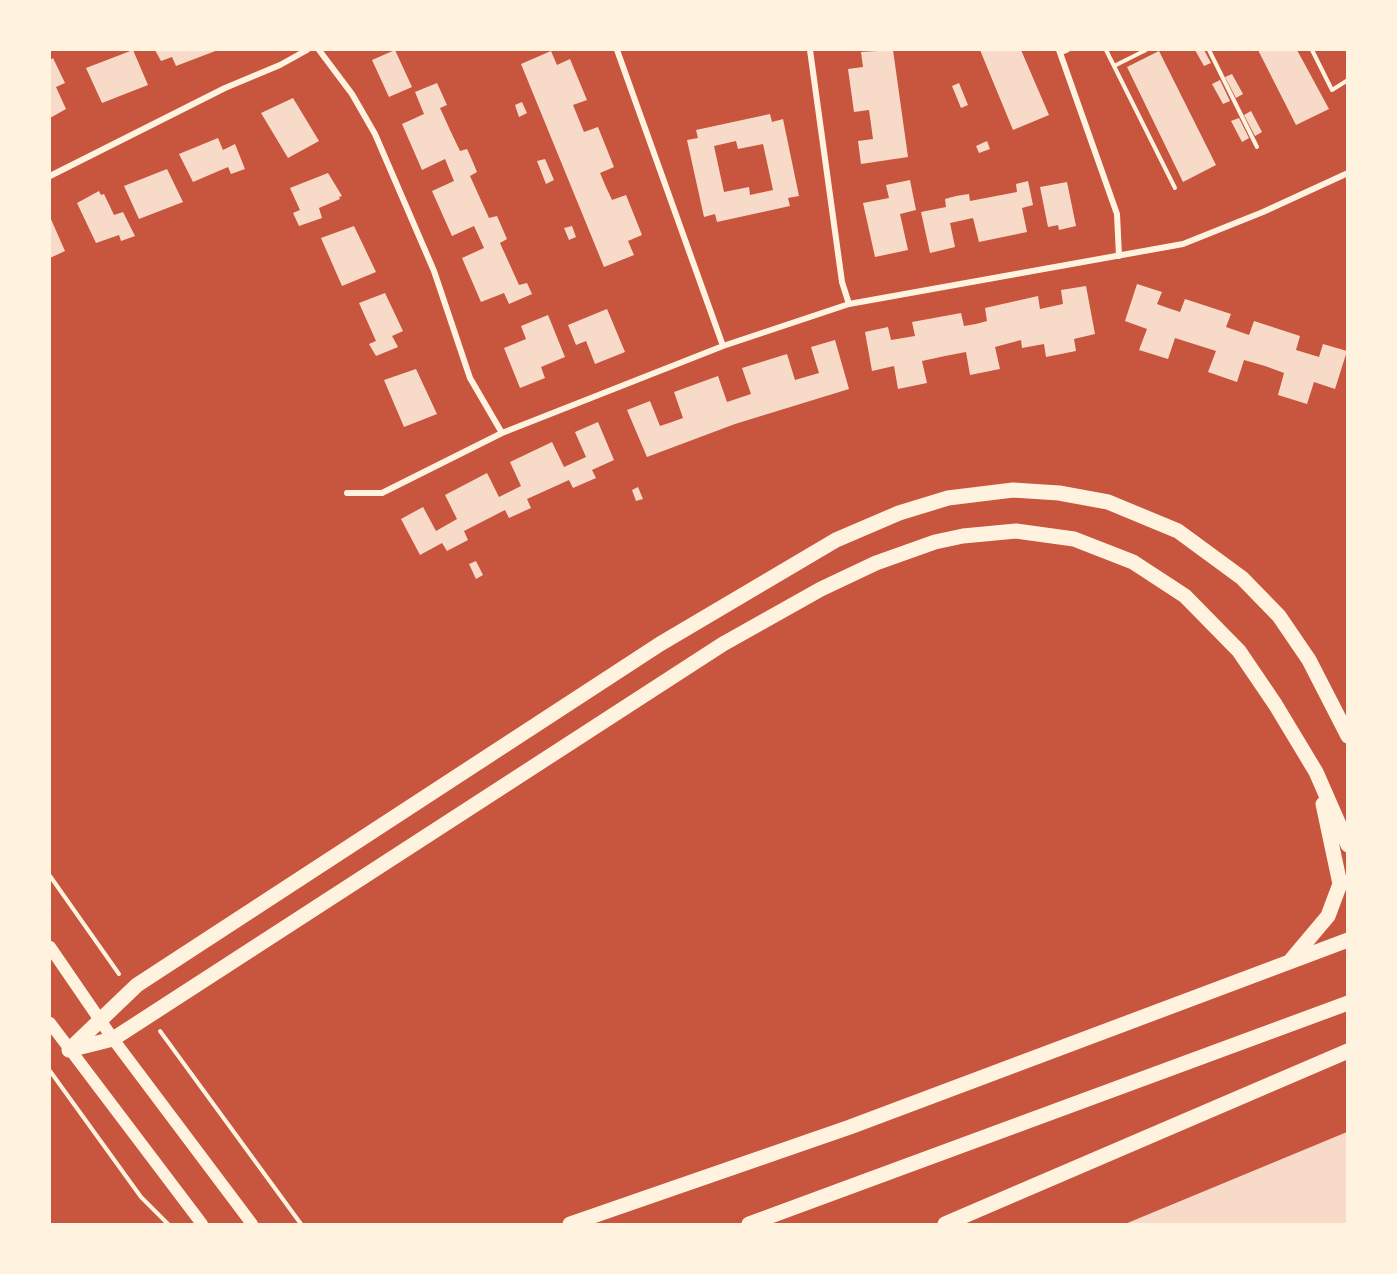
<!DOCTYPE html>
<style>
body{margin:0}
#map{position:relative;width:1397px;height:1274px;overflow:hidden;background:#c8553d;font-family:"Zilla Slab",serif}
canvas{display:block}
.frame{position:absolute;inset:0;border:51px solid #fff3e0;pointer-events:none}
</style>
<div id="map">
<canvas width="1397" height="1274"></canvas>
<div class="frame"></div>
</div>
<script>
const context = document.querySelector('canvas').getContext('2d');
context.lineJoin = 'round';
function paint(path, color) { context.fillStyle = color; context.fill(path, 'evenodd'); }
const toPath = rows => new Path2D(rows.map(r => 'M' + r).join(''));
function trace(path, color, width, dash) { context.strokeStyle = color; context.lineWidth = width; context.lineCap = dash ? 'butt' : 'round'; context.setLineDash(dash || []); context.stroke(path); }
const building = toPath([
 [133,50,148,85,102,103,86,68],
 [155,50,218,50,176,66,172,57,161,61],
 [395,50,412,87,389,97,372,60],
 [893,50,908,157,861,164,858,141,873,139,869,110,854,112,848,69,863,67,861,52],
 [980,50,1021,50,1049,115,1013,130],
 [1195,50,1204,50,1211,63,1204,66],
 [1258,50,1297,50,1329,109,1296,125],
 [551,51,557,65,570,59,587,100,573,105,584,132,598,127,614,167,600,173,606,187,612,200,626,195,642,235,628,241,634,255,604,267,521,64],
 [1159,51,1216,165,1183,182,1127,67],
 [53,58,65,83,56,87,66,109,50,118,50,60],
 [1232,74,1243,94,1236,98,1225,77],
 [1220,80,1230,101,1223,104,1212,84],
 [437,83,447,105,440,108,450,130,460,151,467,149,472,160,477,172,470,176,489,218,497,216,507,239,500,243,519,285,527,283,532,294,509,304,504,293,481,302,462,258,484,248,474,226,452,236,432,191,454,181,445,159,422,170,402,124,424,114,415,92],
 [959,83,968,105,961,108,952,86],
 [293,98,319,141,288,158,261,113],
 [522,102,527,113,519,117,515,105],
 [1251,111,1262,132,1255,136,1244,115],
 [770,114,772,122,783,119,799,196,788,198,790,206,717,222,715,214,704,217,687,140,698,138,696,130],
 [736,141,738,149,763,144,773,190,750,195,749,187,724,192,714,146],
 [1239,118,1249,138,1242,142,1231,121],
 [218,138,223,150,235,144,245,169,231,174,228,167,193,182,179,154],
 [987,141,990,149,979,153,976,146],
 [545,159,554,180,546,184,537,161],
 [167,169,183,202,139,219,124,186],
 [328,173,342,196,339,197,340,199,319,208,322,218,299,226,293,213,300,210,290,188],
 [910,180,916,210,900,214,908,250,875,257,863,203,889,198,886,185],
 [1028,181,1033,205,1022,208,1027,232,979,242,973,218,950,223,955,247,930,253,921,212,946,207,945,199,956,196,969,194,970,201,1017,192,1016,184],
 [1067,182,1076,226,1059,230,1058,225,1048,227,1040,187],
 [99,191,101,195,104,194,114,215,123,212,135,236,121,241,119,235,96,243,77,203],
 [50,217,65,251,50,258],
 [354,226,376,272,342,286,321,238],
 [572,226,576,237,569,240,564,228],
 [1137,284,1162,292,1157,304,1168,308,1180,312,1185,299,1231,314,1226,327,1249,335,1254,321,1300,336,1296,350,1319,357,1323,344,1347,351,1335,389,1314,382,1307,404,1278,395,1284,373,1265,366,1244,360,1237,382,1208,372,1216,351,1175,338,1168,359,1139,350,1147,329,1125,321],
 [1086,286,1095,334,1074,339,1076,351,1046,357,1044,344,1022,348,1021,340,995,347,1000,369,970,375,966,352,945,356,922,361,927,383,898,389,894,366,872,371,865,332,888,327,891,340,915,336,912,322,961,313,964,326,976,324,987,321,985,308,1038,296,1040,309,1063,304,1061,290],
 [385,293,403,331,392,336,398,347,376,356,369,344,376,341,359,303],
 [607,309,625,352,595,364,586,341,576,345,568,325],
 [548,315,565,357,541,367,545,378,520,388,504,348,526,339,521,326],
 [835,340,849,389,735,424,647,457,627,410,650,401,660,426,672,422,683,418,674,392,718,376,727,402,751,394,742,368,787,354,795,380,819,373,811,347],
 [416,369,437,414,404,427,384,380],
 [598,422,614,460,592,470,596,478,573,488,569,480,527,499,531,508,509,518,505,510,464,531,468,540,447,551,442,543,420,555,401,519,423,507,436,531,457,519,445,495,487,473,499,497,521,486,510,462,552,442,564,467,586,457,575,432],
 [638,487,643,499,636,501,632,490],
 [476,561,483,575,476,579,469,564],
 [1347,1132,1347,1224,1125,1224]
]);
const path = toPath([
 [1106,50,1175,188],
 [1209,50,1257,147],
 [1312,50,1332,90,1348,80],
 [1114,66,1146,50],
 [50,876,119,974],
 [160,1031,301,1224],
 [50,1071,141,1197,168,1224]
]);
const service = toPath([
 [1061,53,1068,50]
]);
const minor = toPath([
 [319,50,352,94,375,134,434,271,470,378,502,433],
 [617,50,723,346],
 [810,50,842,282,849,304],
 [1059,50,1117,214,1119,256],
 [50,176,225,88,280,65,307,50],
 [347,493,382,493,502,433,723,346,849,304,1183,244,1263,212,1348,173]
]);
const secondary = toPath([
 [50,947,113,1039,252,1224],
 [50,1023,202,1224]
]);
const primary = toPath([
 [1291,960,1328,916,1340,884,1323,804],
 [69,1050,113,1039,723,644,821,589,876,563,935,542,963,536,1016,531,1074,539,1133,562,1185,596,1239,651,1275,704,1316,772,1348,845],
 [69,1050,137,985,660,644,836,540,899,513,948,498,1013,490,1059,493,1108,502,1178,531,1242,578,1279,616,1309,660,1348,736],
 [570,1224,850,1127,1348,940],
 [749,1224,1348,1003],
 [945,1224,1348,1051]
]);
paint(building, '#f7dbc8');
trace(path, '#fff3e0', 4);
trace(service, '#fff3e0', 4.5);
trace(minor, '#fff3e0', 6);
trace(secondary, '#fff3e0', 12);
trace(primary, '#fff3e0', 15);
</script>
